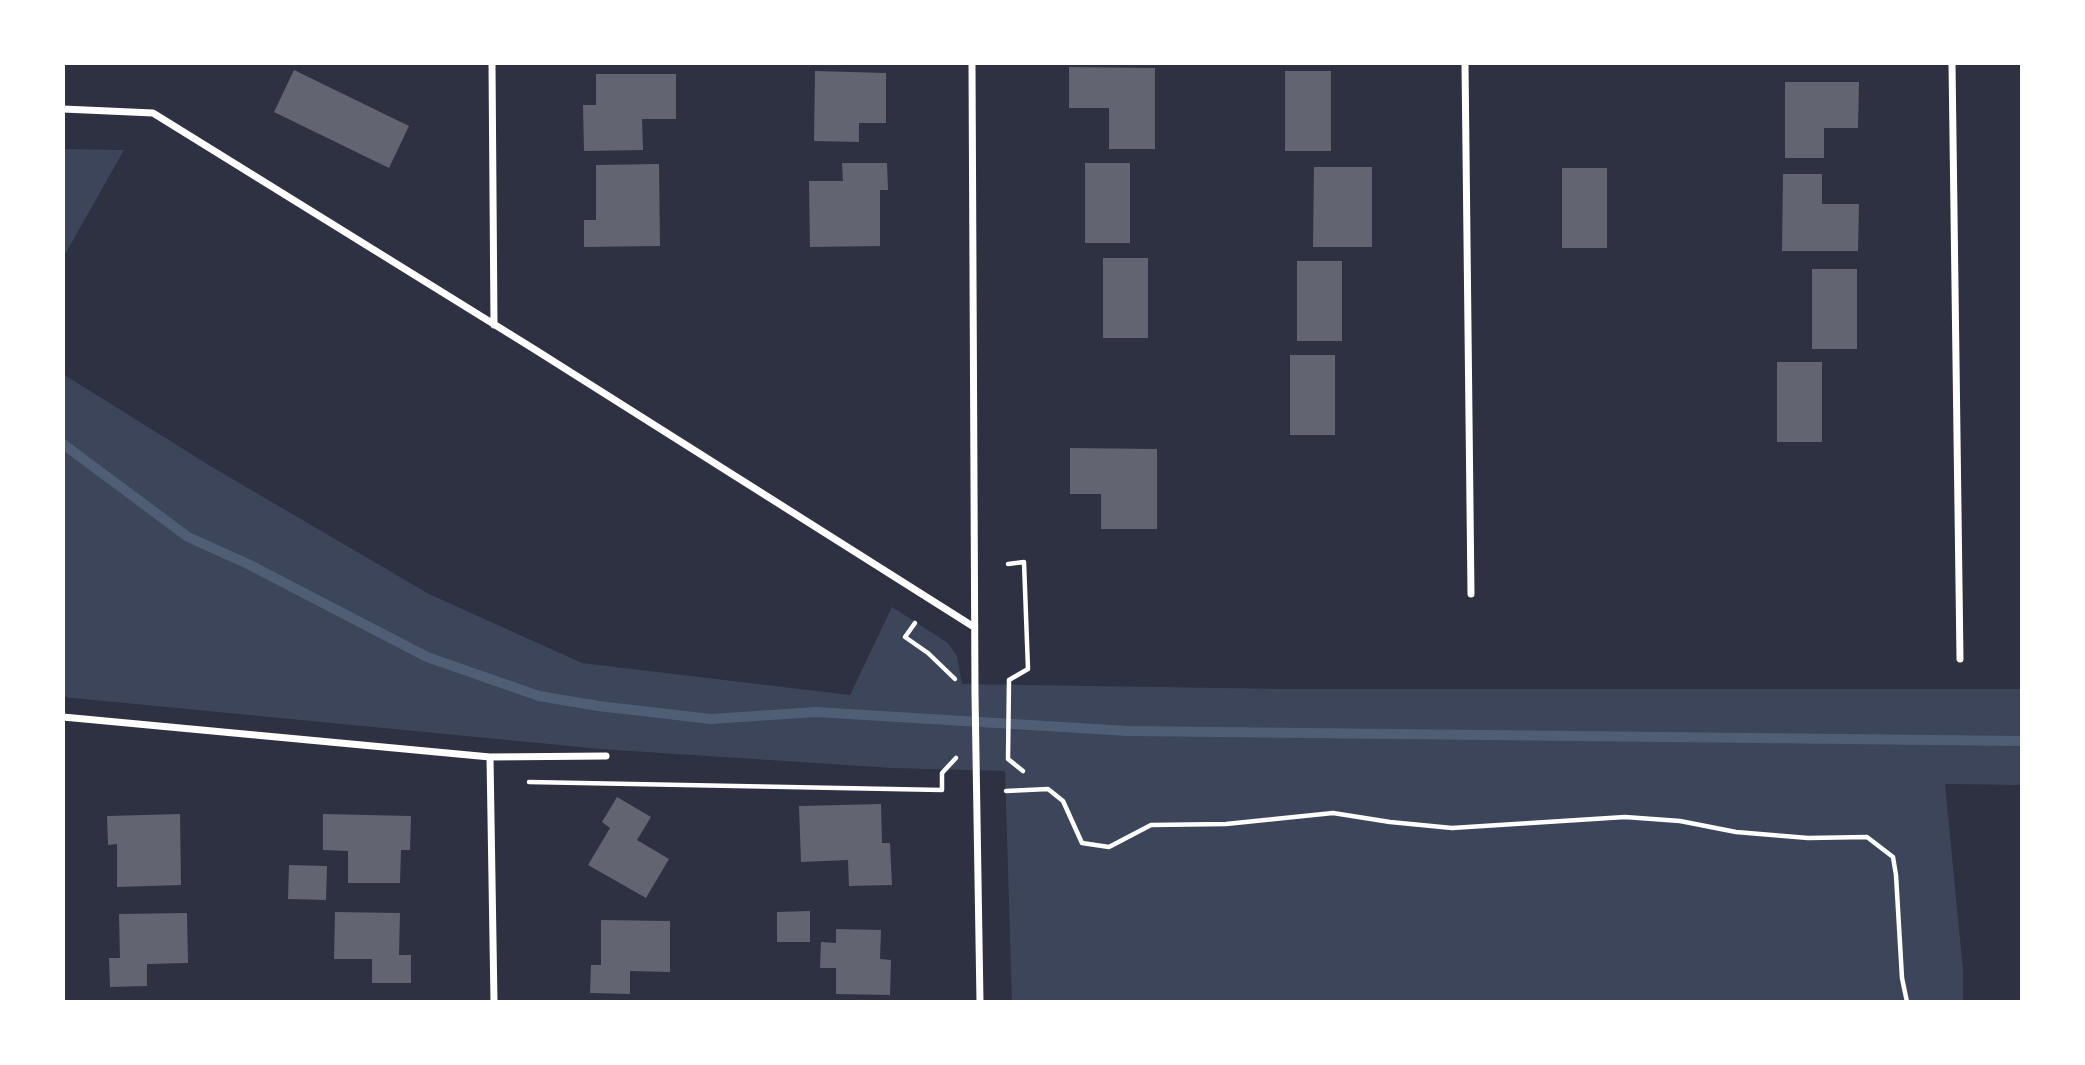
<!DOCTYPE html>
<style>
body{margin:0}
#map{position:relative;width:2085px;height:1065px;overflow:hidden;background:#2d3142;font-family:"Asap Condensed",sans-serif}
canvas{display:block}
.frame{position:absolute;inset:0;border:65px solid #fff;pointer-events:none}
</style>
<div id="map">
<canvas width="2085" height="1065"></canvas>
<div class="frame"></div>
</div>
<script>
const context = document.querySelector('canvas').getContext('2d');
context.lineJoin = 'round';
function paint(path, color) { context.fillStyle = color; context.fill(path, 'evenodd'); }
const toPath = rows => new Path2D(rows.map(r => 'M' + r).join(''));
function trace(path, color, width, dash) { context.strokeStyle = color; context.lineWidth = width; context.lineCap = dash ? 'butt' : 'round'; context.setLineDash(dash || []); context.stroke(path); }
const green = toPath([
 [63,149,124,150,63,258],
 [63,374,212,467,429,594,582,663,850,695,892,607,948,643,957,656,962,684,1287,689,2022,689,2022,785,1945,784,1963,970,1963,1002,1012,1002,1005,771,892,768,600,749,63,697]
]);
const stream = toPath([
 [63,444,188,537,248,564,427,657,539,696,598,706,711,719,816,712,1128,731,2022,741]
]);
const building = toPath([
 [1069,67,1155,68,1155,149,1109,149,1109,108,1069,108],
 [294,70,409,126,389,168,274,112],
 [815,71,886,73,886,123,859,123,859,142,814,141],
 [1285,71,1331,71,1331,151,1285,151],
 [596,74,676,74,676,119,642,119,643,150,584,151,583,105,596,105],
 [1785,82,1859,82,1858,128,1824,128,1824,158,1785,158],
 [842,163,887,163,888,190,880,190,880,246,810,247,809,181,843,181],
 [1085,163,1130,163,1130,243,1085,243],
 [659,164,660,246,584,247,584,220,596,220,596,165],
 [1314,167,1372,167,1372,247,1313,247],
 [1562,168,1607,168,1607,248,1562,248],
 [1783,174,1822,174,1822,204,1859,204,1858,251,1782,251],
 [1103,258,1148,258,1148,338,1103,338],
 [1297,261,1342,261,1342,341,1297,341],
 [1812,269,1857,269,1857,349,1812,349],
 [1290,355,1335,355,1335,435,1290,435],
 [1777,362,1822,362,1822,442,1777,442],
 [1070,448,1157,449,1157,529,1101,529,1101,494,1070,494],
 [617,797,651,817,637,840,669,859,646,898,588,865,610,828,602,822],
 [881,804,882,843,890,843,892,885,849,886,848,860,801,862,799,806],
 [180,814,181,885,117,887,117,844,108,845,107,816],
 [323,814,411,816,410,850,401,850,400,883,348,883,348,851,323,850],
 [289,865,327,866,326,900,288,899],
 [810,911,810,942,777,942,777,912],
 [335,912,400,913,399,955,411,955,411,983,372,983,372,959,334,959],
 [187,913,188,963,147,964,147,986,110,987,109,958,120,958,119,914],
 [601,920,670,921,670,972,630,971,630,994,590,993,591,965,601,965],
 [836,929,881,930,880,959,891,960,890,995,836,994,836,968,820,968,821,942,836,943]
]);
const path = toPath([
 [1008,564,1024,562,1028,669,1009,680,1008,759,1023,771],
 [915,623,905,637,928,653,955,679],
 [529,782,942,790,942,773,956,758],
 [1006,791,1048,789,1063,801,1082,843,1109,847,1151,825,1226,824,1333,813,1390,822,1452,828,1625,817,1680,821,1736,832,1808,838,1867,837,1893,857,1896,875,1902,978,1907,1002]
]);
const minor = toPath([
 [492,63,494,325],
 [972,63,975,694,980,1002],
 [1465,63,1471,594],
 [1952,63,1960,659],
 [63,109,153,113,534,349,974,627],
 [63,717,490,757,606,756],
 [490,757,494,1002]
]);
paint(green, '#3c4559');
trace(stream, '#4f5d75', 10);
paint(building, '#626471');
trace(path, '#fff', 4.5);
trace(minor, '#fff', 7);
</script>
